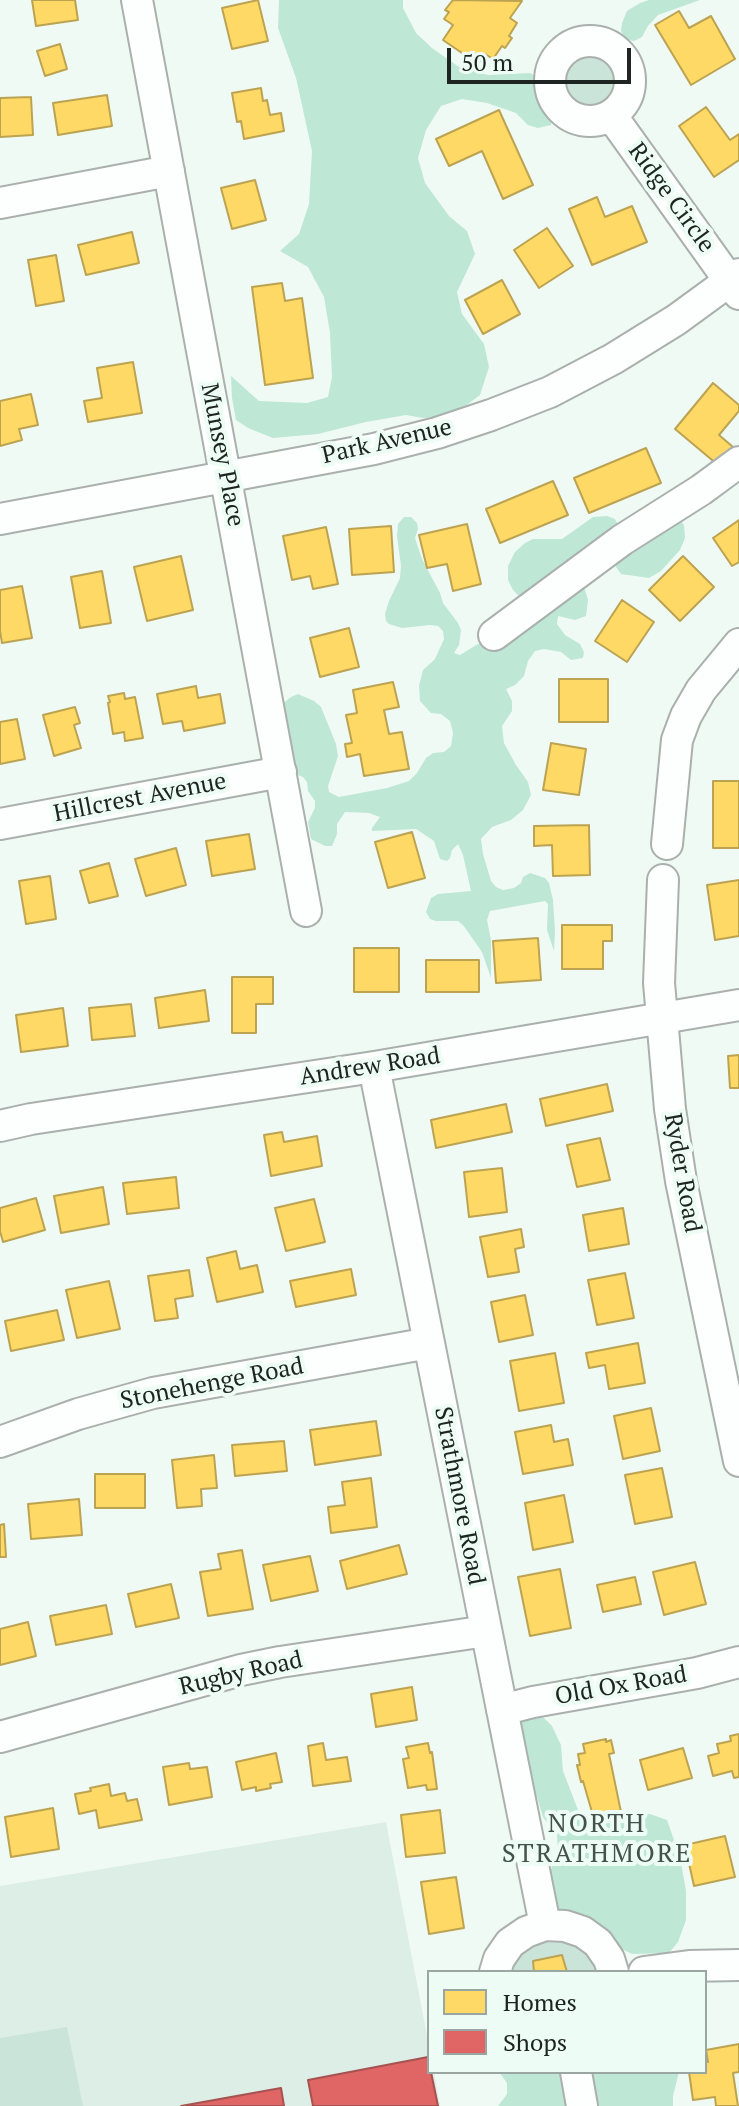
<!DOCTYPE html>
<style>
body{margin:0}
#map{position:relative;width:739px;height:2106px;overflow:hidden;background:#f0faf5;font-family:"PT Serif",serif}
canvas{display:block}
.legend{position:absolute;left:427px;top:1970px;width:280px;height:104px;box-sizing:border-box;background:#edfdf6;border:2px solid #9aa6a1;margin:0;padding:10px 14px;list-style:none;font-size:24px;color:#1e2421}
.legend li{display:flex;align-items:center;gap:16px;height:40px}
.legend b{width:40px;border:2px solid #9aa6a1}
.scale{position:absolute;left:447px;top:48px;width:184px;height:36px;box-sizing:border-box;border:4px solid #1e2421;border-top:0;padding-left:10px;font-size:24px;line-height:28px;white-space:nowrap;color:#1e2421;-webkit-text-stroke:6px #edfdf6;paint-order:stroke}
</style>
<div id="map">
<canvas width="739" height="2106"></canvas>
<ul class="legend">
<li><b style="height:22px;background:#ffd966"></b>Homes</li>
<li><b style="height:22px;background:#e06666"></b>Shops</li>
</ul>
<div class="scale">50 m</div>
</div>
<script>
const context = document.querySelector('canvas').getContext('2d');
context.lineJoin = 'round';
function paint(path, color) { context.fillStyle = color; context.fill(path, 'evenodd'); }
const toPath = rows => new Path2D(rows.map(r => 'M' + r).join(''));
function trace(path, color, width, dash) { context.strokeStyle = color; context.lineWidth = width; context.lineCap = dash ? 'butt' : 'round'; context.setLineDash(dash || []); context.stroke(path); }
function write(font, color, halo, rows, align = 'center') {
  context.font = font + ' "PT Serif",serif'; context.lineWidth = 8; context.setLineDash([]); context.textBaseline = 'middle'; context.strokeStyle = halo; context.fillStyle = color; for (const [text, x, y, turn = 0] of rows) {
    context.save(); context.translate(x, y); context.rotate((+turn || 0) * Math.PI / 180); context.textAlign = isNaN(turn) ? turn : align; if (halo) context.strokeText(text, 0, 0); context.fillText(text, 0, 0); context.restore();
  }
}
const built = toPath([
 [386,1822,429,2046,429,2072,434,2072,440,2106,0,2106,0,1886]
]);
const green = toPath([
 '550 80a40 40 0 1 1 80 0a40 40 0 1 1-80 0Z',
 [565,1926,613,1972,495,1972,499,1959],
 [67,2027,83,2106,0,2106,0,2038]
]);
const forest = toPath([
 [279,0,403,0,403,8,416,33,432,48,459,67,488,75,530,73,539,78,554,116,551,125,538,128,528,125,516,113,487,103,462,99,441,106,426,130,418,158,425,183,449,216,467,231,475,254,457,292,462,314,484,344,489,367,480,395,460,410,440,417,423,418,406,415,366,422,318,434,273,438,248,428,236,420,232,398,231,376,259,401,307,403,328,397,332,377,330,333,324,297,308,267,280,251,299,234,309,204,312,151,296,78,278,28],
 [649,0,700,0,658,15,648,26,642,37,634,41,625,39,621,31,622,23,627,11,640,3],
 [607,516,615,519,620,529,677,516,684,525,685,538,680,550,661,571,649,578,621,574,614,564,582,580,588,600,586,616,575,620,558,616,557,624,565,635,580,644,584,652,583,658,571,660,561,652,544,649,535,651,528,661,524,676,515,685,506,689,512,701,512,711,502,726,504,743,516,765,528,782,531,795,523,810,511,820,492,827,481,839,483,854,491,881,496,887,503,890,514,888,521,883,523,877,530,873,545,878,549,883,553,900,555,931,554,951,547,930,548,904,545,901,490,911,487,920,491,940,491,978,482,952,463,925,458,921,436,921,430,919,426,912,431,898,438,894,471,891,463,855,458,844,452,850,450,858,447,861,440,859,434,841,416,829,372,831,372,828,380,817,369,813,345,812,337,824,337,834,332,846,325,846,311,839,308,822,315,808,315,801,308,791,307,782,303,777,277,768,282,704,291,697,298,694,314,701,321,707,336,744,338,756,328,786,329,792,339,797,387,788,409,781,417,773,426,758,433,753,444,752,451,746,453,733,450,721,441,714,431,713,420,701,419,686,423,670,435,659,444,639,443,631,438,626,430,625,402,628,389,624,386,621,385,614,389,601,400,578,401,566,397,536,398,524,404,517,411,517,417,523,418,529,415,538,422,559,440,593,443,603,458,623,461,630,459,645,454,653,460,655,478,644,487,642,522,599,513,590,508,580,508,566,515,552,525,543,533,539,562,539,593,517],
 [540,1714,552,1726,561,1745,563,1771,581,1818,595,1824,616,1821,633,1814,650,1814,667,1820,680,1857,686,1891,686,1920,678,1942,669,1953,632,1954,622,1949,607,1931,556,1911,547,1881,558,1849,557,1836,543,1817,537,1797,522,1768,519,1718],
 [499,2072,679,2072,673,2096,673,2106,498,2106,507,2094,507,2083]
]);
const homes = toPath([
 [32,0,75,0,78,20,36,26,32,0],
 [258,0,268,41,232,49,222,8,258,0],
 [453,0,522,1,510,18,517,23,509,36,512,38,505,48,502,46,493,59,485,54,478,64,443,40,453,25,444,19,449,12,445,10,453,0],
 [679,11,689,28,711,16,735,59,691,85,655,25,679,11],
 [60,44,67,69,45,76,37,51,60,44],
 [261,88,263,101,267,100,270,115,281,113,284,131,244,139,241,121,237,122,232,93,261,88],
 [107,95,112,126,58,135,53,103,107,95],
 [31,97,33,135,0,137,0,98,31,97],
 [706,107,730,140,739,134,739,160,714,177,679,126,706,107],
 [499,110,533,185,503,199,482,151,449,166,436,139,499,110],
 [255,180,266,220,232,229,221,188,255,180],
 [597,197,605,217,632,206,647,242,592,265,569,209,597,197],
 [547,228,573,266,539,288,514,250,547,228],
 [132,232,139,263,86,275,78,245,132,232],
 [56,255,64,301,36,306,28,260,56,255],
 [502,280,520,314,483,334,465,300,502,280],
 [282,283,285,301,302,298,313,378,265,385,252,287,282,283],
 [133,362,142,413,88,422,84,401,102,398,97,368,133,362],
 [713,383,739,405,739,411,719,435,733,447,718,465,675,429,713,383],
 [31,394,38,425,19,429,22,440,0,446,0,401,31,394],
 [646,448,661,483,589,513,574,478,646,448],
 [553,481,568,515,500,543,486,509,553,481],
 [739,520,739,562,732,566,713,538,739,520],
 [467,524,481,584,453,591,447,564,427,568,419,535,467,524],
 [391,526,394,572,352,575,349,529,391,526],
 [326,527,338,584,313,589,310,576,292,580,283,536,326,527],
 [181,556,193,610,147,621,134,567,181,556],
 [683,556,714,587,680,621,649,590,683,556],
 [102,571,111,623,80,628,71,577,102,571],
 [22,586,32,638,2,643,0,631,0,590,22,586],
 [622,600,654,622,627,662,595,641,622,600],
 [349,628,359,667,320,677,310,638,349,628],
 [559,679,608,679,608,722,559,722,559,679],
 [393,682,399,707,384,710,389,734,402,732,409,769,364,776,360,754,347,757,345,744,352,743,346,715,357,713,353,690,393,682],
 [196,686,198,698,220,694,225,723,184,731,182,721,163,724,157,694,196,686],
 [124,693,125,699,135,697,143,738,125,741,124,732,113,734,108,703,110,702,108,696,124,693],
 [75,707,80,723,74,725,81,748,54,756,43,715,75,707],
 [17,719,25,759,0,764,0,722,17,719],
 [551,743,586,749,579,795,543,790,551,743],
 [713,781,739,781,739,848,713,848,713,781],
 [589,825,590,875,553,876,552,845,534,846,534,826,589,825],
 [412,832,425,878,388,888,375,842,412,832],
 [249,834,255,869,212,876,206,841,249,834],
 [176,848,186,885,146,896,135,859,176,848],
 [109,863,118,896,89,903,80,871,109,863],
 [50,876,56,919,26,924,19,881,50,876],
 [739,880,739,936,715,940,707,885,739,880],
 [562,925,612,925,612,941,603,941,603,969,562,969,562,925],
 [538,938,541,980,496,983,493,941,538,938],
 [354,948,399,948,399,992,354,992,354,948],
 [426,960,479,960,479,992,426,992,426,960],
 [232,977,273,977,273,1004,256,1004,256,1033,232,1033,232,977],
 [205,990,209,1021,159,1028,155,998,205,990],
 [131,1004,135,1036,92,1040,89,1008,131,1004],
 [63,1008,68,1046,21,1052,16,1015,63,1008],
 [739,1055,739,1088,730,1088,728,1056,739,1055],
 [607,1084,613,1111,546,1126,540,1099,607,1084],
 [506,1104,512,1132,436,1148,431,1120,506,1104],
 [282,1132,284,1142,317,1136,322,1166,271,1176,264,1135,282,1132],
 [600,1138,610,1180,577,1187,567,1145,600,1138],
 [502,1168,507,1212,469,1217,464,1172,502,1168],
 [176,1177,179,1208,127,1214,123,1183,176,1177],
 [103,1187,109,1224,61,1233,54,1196,103,1187],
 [36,1198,45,1230,3,1242,0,1231,0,1208,36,1198],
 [314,1199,325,1242,286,1251,275,1208,314,1199],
 [623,1208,629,1244,589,1251,583,1215,623,1208],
 [521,1229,524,1247,515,1249,519,1272,488,1277,480,1237,521,1229],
 [236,1251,240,1269,257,1265,263,1292,217,1302,207,1258,236,1251],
 [351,1269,356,1295,296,1307,290,1281,351,1269],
 [189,1270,193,1296,175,1299,178,1318,155,1321,148,1276,189,1270],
 [625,1273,634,1318,597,1325,588,1280,625,1273],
 [109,1281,120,1329,77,1338,66,1290,109,1281],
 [525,1295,533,1335,499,1342,491,1302,525,1295],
 [57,1310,64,1340,11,1351,5,1321,57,1310],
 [638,1343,645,1383,609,1389,605,1365,589,1368,586,1353,638,1343],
 [555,1353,564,1403,519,1411,510,1361,555,1353],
 [651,1408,660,1451,623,1459,614,1416,651,1408],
 [376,1421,381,1455,315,1465,310,1430,376,1421],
 [551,1425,554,1442,568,1439,573,1465,523,1474,515,1432,551,1425],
 [284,1441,287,1471,235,1476,232,1445,284,1441],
 [214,1455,217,1488,201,1489,202,1506,177,1508,172,1460,214,1455],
 [662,1468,672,1517,635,1524,625,1475,662,1468],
 [95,1474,145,1474,145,1508,95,1508,95,1474],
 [371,1478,377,1527,331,1533,328,1507,345,1505,342,1482,371,1478],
 [564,1495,573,1542,533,1550,525,1503,564,1495],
 [79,1499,82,1535,31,1539,28,1504,79,1499],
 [4,1524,6,1557,0,1557,0,1525,4,1524],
 [399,1545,407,1574,347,1589,340,1561,399,1545],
 [242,1550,253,1609,208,1616,200,1572,221,1569,218,1554,242,1550],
 [310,1556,318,1591,271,1601,263,1565,310,1556],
 [695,1562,706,1604,664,1615,653,1572,695,1562],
 [560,1569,571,1628,530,1636,518,1577,560,1569],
 [635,1577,641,1604,603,1612,597,1585,635,1577],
 [171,1584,179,1618,136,1627,128,1594,171,1584],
 [106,1605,112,1634,56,1645,50,1616,106,1605],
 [28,1622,36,1656,0,1665,0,1629,28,1622],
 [412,1687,417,1720,376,1727,371,1694,412,1687],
 [739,1734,739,1777,734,1778,732,1771,713,1776,708,1756,719,1753,717,1744,731,1741,730,1736,739,1734],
 [606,1739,606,1742,611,1740,614,1753,609,1754,621,1812,594,1819,583,1781,581,1782,577,1765,580,1765,578,1754,585,1753,583,1744,606,1739],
 [323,1743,326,1760,347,1757,351,1781,313,1786,308,1746,323,1743],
 [428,1743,430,1753,432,1752,437,1789,427,1790,426,1785,408,1788,403,1759,409,1758,406,1747,428,1743],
 [683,1748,692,1778,648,1790,640,1760,683,1748],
 [276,1753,282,1782,270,1784,271,1788,256,1791,256,1787,242,1790,236,1762,276,1753],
 [189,1763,190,1769,207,1767,212,1797,169,1805,163,1767,189,1763],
 [109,1784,111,1796,125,1793,127,1801,137,1799,142,1820,99,1828,96,1810,79,1814,75,1794,91,1791,90,1788,109,1784],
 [53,1808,59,1849,11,1857,5,1817,53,1808],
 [440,1810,445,1853,406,1857,401,1815,440,1810],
 [725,1836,735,1877,694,1886,685,1845,725,1836],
 [456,1877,464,1928,429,1934,421,1882,456,1877],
 [562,1955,567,1972,534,1972,533,1961,562,1955],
 [739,2044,739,2072,733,2073,738,2106,716,2106,715,2097,693,2100,689,2072,705,2072,705,2062,708,2062,706,2050,739,2044]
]);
const shops = toPath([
 [428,2057,429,2072,431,2072,438,2106,313,2106,308,2080,428,2057],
 [281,2088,284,2106,181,2106,281,2088]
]);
const minor = toPath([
 [137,0,306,911],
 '550 81a40 40 0 1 1 80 0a40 40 0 1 1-80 0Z',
 [611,115,739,294],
 [0,203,169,171],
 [0,519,374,449,437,433,491,415,550,392,613,359,676,320,739,274],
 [494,635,622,540,701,490,739,462],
 [0,824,281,772],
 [667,844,677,740,686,716,701,690,739,644],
 [663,880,659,983,670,1109,681,1181,739,1461],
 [374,1067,545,1925],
 [0,1126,31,1119,374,1067,739,1005],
 [0,1442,78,1414,153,1393,429,1343],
 [502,1710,533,1702,697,1673,739,1662],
 [0,1737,241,1670,280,1662,486,1631],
 [495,1972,499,1959,510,1943,526,1932,545,1925,565,1926,583,1932,598,1943,609,1959,613,1972],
 [644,1972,689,1966,739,1965],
 [576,2072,582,2106]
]);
const streetNames = [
 ["Ridge Circle",671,198,54],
 ["Park Avenue",387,442,-13],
 ["Munsey Place",222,455,79],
 ["Hillcrest Avenue",140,798,-11],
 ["Andrew Road",370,1067,-9],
 ["Ryder Road",682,1173,80],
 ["Stonehenge Road",212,1384,-11],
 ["Strathmore Road",459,1496,79],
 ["Rugby Road",241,1674,-13],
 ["Old Ox Road",621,1686,-10]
];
const neighbourhoodNames = [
 ["NORTH",597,1825],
 ["STRATHMORE",597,1855]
];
paint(built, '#dceee6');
paint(green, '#cbe4d9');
paint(forest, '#bee7d6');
paint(homes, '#ffd966');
trace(homes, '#bca351', 2);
paint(shops, '#e06666');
trace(shops, '#a65251', 2);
trace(minor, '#aab0ad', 34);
trace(minor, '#fdfefe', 30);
write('24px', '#1e2421', '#edfdf6', streetNames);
context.letterSpacing = '2px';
write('26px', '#45514c', '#edfdf6', neighbourhoodNames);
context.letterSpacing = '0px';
</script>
